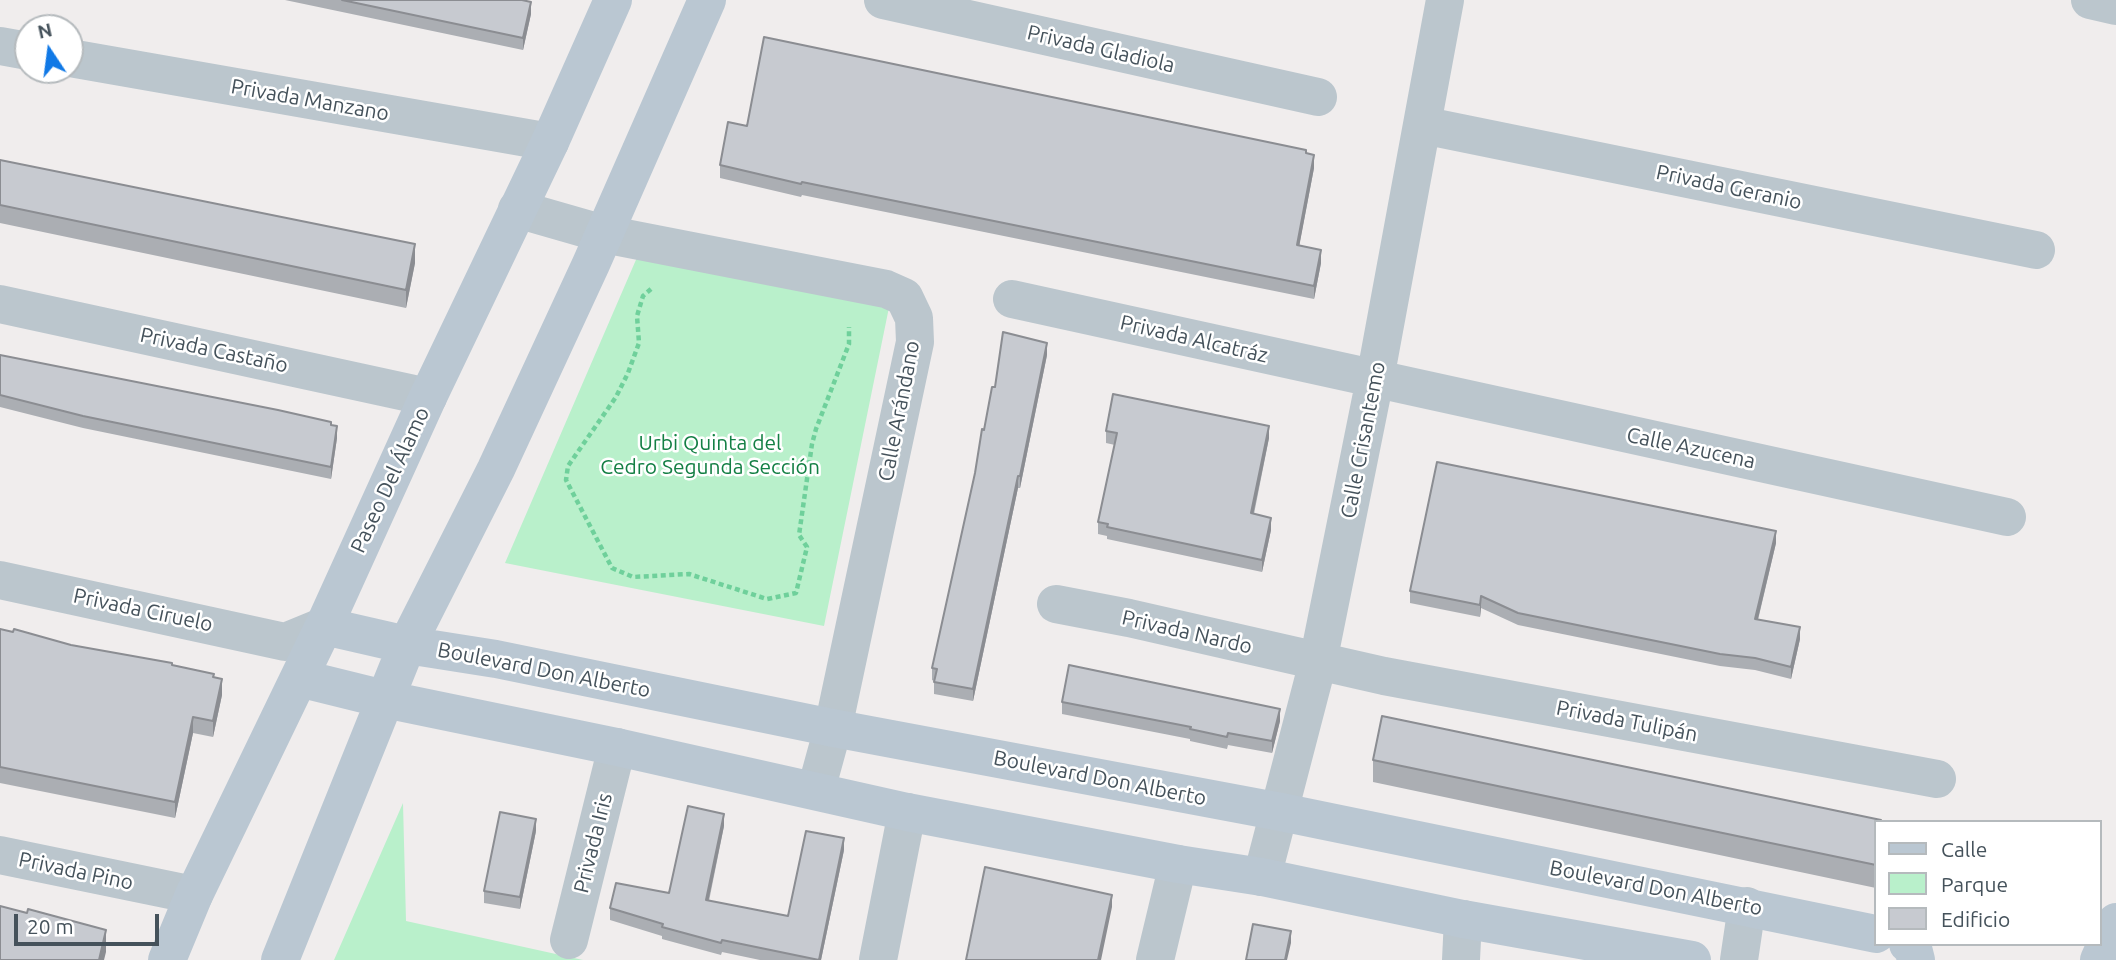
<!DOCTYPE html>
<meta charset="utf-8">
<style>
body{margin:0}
#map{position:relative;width:2116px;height:960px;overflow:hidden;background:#f0eded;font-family:Ubuntu,sans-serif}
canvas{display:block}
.legend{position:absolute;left:1874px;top:820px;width:228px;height:126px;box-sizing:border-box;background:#fff;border:2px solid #b5babd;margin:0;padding:9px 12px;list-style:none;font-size:21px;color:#45525b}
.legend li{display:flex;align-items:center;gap:14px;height:35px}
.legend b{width:35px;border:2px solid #b5babd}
.north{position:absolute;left:14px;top:14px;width:70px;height:70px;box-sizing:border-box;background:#fff;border:2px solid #b5babd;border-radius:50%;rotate:347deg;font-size:19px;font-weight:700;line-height:28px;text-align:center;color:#45525b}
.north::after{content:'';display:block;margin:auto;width:24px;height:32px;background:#1179e6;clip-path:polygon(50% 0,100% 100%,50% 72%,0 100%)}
.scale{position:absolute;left:14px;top:914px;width:145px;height:32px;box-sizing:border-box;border:4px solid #45525b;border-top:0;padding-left:9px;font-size:21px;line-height:24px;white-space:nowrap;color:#45525b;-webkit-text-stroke:5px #fff;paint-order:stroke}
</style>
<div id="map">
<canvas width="2116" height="960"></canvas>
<ul class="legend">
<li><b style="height:9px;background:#bac7d2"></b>Calle</li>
<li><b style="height:19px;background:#b9f0cb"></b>Parque</li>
<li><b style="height:19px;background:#c7cad0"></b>Edificio</li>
</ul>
<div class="north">N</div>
<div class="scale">20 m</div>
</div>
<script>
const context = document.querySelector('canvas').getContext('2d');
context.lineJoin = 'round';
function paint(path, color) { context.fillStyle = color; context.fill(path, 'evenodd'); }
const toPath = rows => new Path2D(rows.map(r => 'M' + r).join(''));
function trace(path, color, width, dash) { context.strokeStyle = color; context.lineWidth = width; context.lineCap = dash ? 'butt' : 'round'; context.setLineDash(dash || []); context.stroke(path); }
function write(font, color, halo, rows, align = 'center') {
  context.font = font + ' Ubuntu,sans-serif'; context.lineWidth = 5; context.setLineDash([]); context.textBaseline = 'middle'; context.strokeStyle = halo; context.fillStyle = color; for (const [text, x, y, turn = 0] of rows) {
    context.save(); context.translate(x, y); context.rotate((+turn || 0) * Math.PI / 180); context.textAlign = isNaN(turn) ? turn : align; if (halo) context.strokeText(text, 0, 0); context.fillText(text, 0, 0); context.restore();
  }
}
const green = toPath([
 [651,225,895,278,824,626,505,563],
 [403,803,406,921,583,960,334,960]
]);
const path = toPath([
 [651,289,643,296,637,316,639,343,628,373,616,397,568,466,566,480,612,568,633,577,689,574,767,599,796,593,807,547,799,535,812,444,816,429,849,344,849,327]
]);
const street = toPath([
 [883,0,1318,97],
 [2090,0,2116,6],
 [0,46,28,51],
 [70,58,550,142],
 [1422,125,2036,250],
 [517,209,604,234,886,289,904,297,914,318,915,342,833,728,816,790],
 [1012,299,2007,517],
 [0,304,428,397],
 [0,580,285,642,324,626],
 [1056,604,1129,618,1384,676,1937,779],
 [0,855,194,895],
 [1262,877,1318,662,1375,379,1445,0],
 [569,940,617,747],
 [878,960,907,812],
 [1155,960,1178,864],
 [1461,960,1463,919],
 [1739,960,1747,906]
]);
const secondary = toPath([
 [324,626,407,645,496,659,833,728,1281,812,1876,934],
 [299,678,384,699,617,747,907,812,1178,864,1262,877,1463,919,1692,960],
 [1908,944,1913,948,1916,960],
 [167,960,194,895,324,626,428,397,550,142,613,0],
 [280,960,407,645,496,469,591,264,707,0],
 [2099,960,2116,922]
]);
const wall = toPath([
 [285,0,522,0,531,14,523,50],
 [747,126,1306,153,1314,168,1299,246,1321,263,1314,299,802,195,801,197,720,178,720,165],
 [0,160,415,263,406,308,0,223],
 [0,355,331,425,337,438,331,479,83,428,0,407],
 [1047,355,1020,488,1018,488,973,701,934,694,934,681,932,680,932,668,984,430,995,387],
 [1106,431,1269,438,1254,514,1271,530,1262,572,1107,539,1107,536,1098,534,1098,522,1115,445,1106,443],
 [1776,543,1758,620,1800,639,1791,679,1755,670,1720,666,1518,625,1481,608,1480,617,1410,603,1410,591],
 [0,629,71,645,172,665,214,677,222,695,213,737,193,733,175,818,0,783],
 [1062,702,1280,721,1272,753,1228,745,1227,749,1190,741,1190,739,1062,714],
 [1373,760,1876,822,1876,888,1373,782],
 [724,826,709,901,788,916,844,850,821,960,760,960,722,952,721,955,662,939,662,936,610,920,610,908,669,893],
 [536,831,520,909,484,903,484,891]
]);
const shadedWall = toPath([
 [531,2,531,14,523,50,523,38],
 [1314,155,1314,168,1297,258,1297,245],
 [415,244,415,263,406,308,406,290],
 [1321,250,1321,263,1314,299,1314,286],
 [1047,343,1047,355,1020,488,1020,476],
 [337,426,337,438,331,479,331,467],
 [1269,426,1269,438,1251,525,1251,513],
 [1018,476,1018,488,973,701,973,689],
 [1271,518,1271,530,1262,572,1262,560],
 [1776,531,1776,543,1755,631,1755,619],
 [1481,596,1481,608,1480,617,1480,605],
 [1800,627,1800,639,1791,679,1791,667],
 [222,679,222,695,213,737,213,721],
 [1280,709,1280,721,1272,753,1272,741],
 [193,717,193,733,175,818,175,802],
 [724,814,724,826,706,912,706,900],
 [536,819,536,831,520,909,520,897],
 [844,838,844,850,821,960,819,960],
 [1112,895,1112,907,1101,960,1098,960],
 [106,930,106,952,104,960,99,960],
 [1291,931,1291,943,1287,960,1285,960]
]);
const building = toPath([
 [342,0,522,0,531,2,523,38,342,0],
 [764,37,1306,150,1306,153,1314,155,1297,245,1321,250,1314,286,802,182,801,184,720,165,728,122,747,126,764,37],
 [0,160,415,244,406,290,0,205,0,160],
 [1003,332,1047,343,1020,476,1018,476,973,689,934,682,937,669,932,668,975,473,982,429,984,430,992,387,995,387,1003,332],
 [0,355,278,410,331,422,331,425,337,426,331,467,83,416,0,395,0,355],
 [1113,394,1269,426,1251,513,1271,518,1262,560,1107,527,1108,524,1098,522,1117,433,1106,431,1113,394],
 [1437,462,1776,531,1755,619,1800,627,1791,667,1755,658,1720,654,1518,613,1481,596,1480,605,1410,591,1437,462],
 [0,629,13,632,14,629,71,645,172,663,172,665,214,674,213,677,222,679,213,721,193,717,175,802,0,767,0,629],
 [1069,665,1280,709,1272,741,1228,733,1227,737,1190,729,1191,727,1062,702,1069,665],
 [1382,716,1881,820,1881,822,1876,822,1876,865,1373,760,1382,716],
 [688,806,724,814,706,900,788,916,806,831,844,838,819,960,722,940,721,943,662,927,663,924,610,908,616,883,669,893,688,806],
 [500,812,536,819,520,897,484,891,500,812],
 [985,867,1112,895,1098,960,966,960,985,867],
 [0,906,27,913,28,909,106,930,99,960,0,960,0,906],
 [1253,924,1291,931,1285,960,1246,960,1253,924]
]);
const streetNames = [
 ["Privada Gladiola",1101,49,13],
 ["Privada Manzano",310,100,10],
 ["Privada Geranio",1729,187,12],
 ["Privada Alcatráz",1194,339,13],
 ["Privada Castaño",214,350,12],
 ["Calle Arándano",899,411,-79],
 ["Calle Crisantemo",1363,440,-79],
 ["Calle Azucena",1691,448,12],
 ["Paseo Del Álamo",390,480,-65],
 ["Privada Ciruelo",143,610,12],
 ["Privada Nardo",1187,632,13],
 ["Boulevard Don Alberto",544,670,11],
 ["Privada Tulipán",1627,721,11],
 ["Boulevard Don Alberto",1100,778,11],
 ["Privada Iris",593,843,-76],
 ["Privada Pino",76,871,12],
 ["Boulevard Don Alberto",1656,888,11]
];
const parkNames = [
 ["Urbi Quinta del",710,443],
 ["Cedro Segunda Sección",710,467]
];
paint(green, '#b9f0cb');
trace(path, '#6fd09b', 4.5, [5, 3.5]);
trace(street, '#bbc6cd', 38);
trace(secondary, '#bac7d2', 38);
paint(wall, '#abaeb3');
paint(shadedWall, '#8b8d92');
paint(building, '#c7cad0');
trace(building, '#8b8d92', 2);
write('21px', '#45525b', '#fff', streetNames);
write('21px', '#137f44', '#fff', parkNames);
</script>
